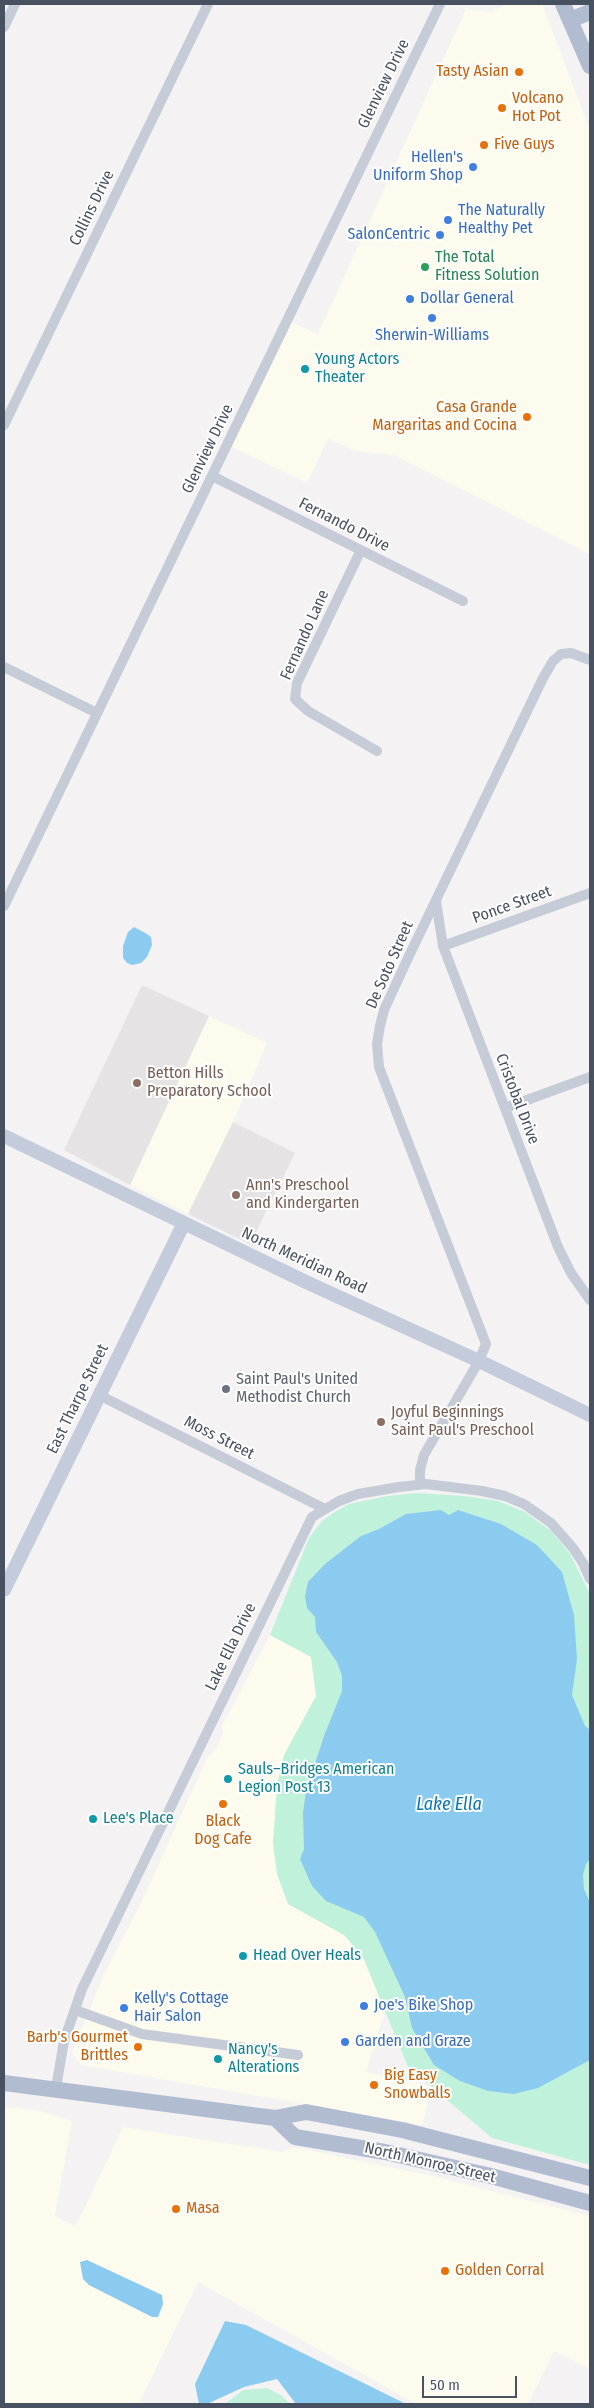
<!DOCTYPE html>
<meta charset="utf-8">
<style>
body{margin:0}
#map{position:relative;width:594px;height:2408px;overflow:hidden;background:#f4f2f2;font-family:"Fira Sans Condensed",sans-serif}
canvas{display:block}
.frame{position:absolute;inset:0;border:5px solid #485160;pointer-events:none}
.scale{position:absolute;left:422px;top:2376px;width:95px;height:22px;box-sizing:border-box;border:2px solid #485160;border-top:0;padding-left:6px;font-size:15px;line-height:18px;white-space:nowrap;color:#485160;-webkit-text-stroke:4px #fff;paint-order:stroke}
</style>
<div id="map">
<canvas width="594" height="2408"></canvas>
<div class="frame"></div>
<div class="scale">50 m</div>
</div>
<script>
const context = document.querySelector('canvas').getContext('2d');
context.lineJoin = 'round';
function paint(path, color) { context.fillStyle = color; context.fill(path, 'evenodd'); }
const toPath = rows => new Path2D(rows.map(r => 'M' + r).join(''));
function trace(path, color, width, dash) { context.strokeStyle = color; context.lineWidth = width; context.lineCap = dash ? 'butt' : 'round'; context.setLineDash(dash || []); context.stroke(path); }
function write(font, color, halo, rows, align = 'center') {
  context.font = font + ' "Fira Sans Condensed",sans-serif'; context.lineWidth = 4; context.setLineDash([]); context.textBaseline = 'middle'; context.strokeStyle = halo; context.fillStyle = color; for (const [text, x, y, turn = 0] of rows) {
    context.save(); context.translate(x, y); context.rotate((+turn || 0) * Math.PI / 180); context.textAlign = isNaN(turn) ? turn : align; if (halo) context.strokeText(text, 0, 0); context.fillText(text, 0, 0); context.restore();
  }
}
const commercial = toPath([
 [506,4,542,4,590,130,590,554,394,455,356,451,328,439,307,483,232,447,292,322,318,334,466,9,491,12],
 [209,1016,267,1043,233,1122,188,1214,130,1185],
 [270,1635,311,1657,316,1696,284,1755,277,1785,273,1844,288,1904,344,1935,363,1957,379,1996,384,2015,366,2072,430,2086,423,2125,81,2065,72,2053,103,1976,141,1903,207,1758,216,1749,223,1733,222,1726],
 [4,2107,37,2110,72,2121,55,2216,76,2226,123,2127,282,2152,293,2147,433,2176,590,2216,590,2369,554,2351,528,2404,416,2404,198,2282,139,2404,4,2404]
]);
const education = toPath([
 [142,985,209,1016,130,1185,64,1150],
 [233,1122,295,1153,250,1244,188,1214]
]);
const green = toPath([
 [417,1493,464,1496,498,1501,525,1512,551,1531,570,1554,589,1592,590,2165,492,2138,408,2067,363,1957,344,1935,288,1904,277,1874,273,1844,277,1785,284,1755,316,1696,311,1657,270,1635,309,1538,322,1521,333,1513,349,1504,387,1496],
 [267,2388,281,2395,290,2404,225,2404,243,2390]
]);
const water = toPath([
 [134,927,147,934,151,937,152,945,147,957,141,963,132,965,127,963,123,958,123,946,128,932],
 [441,1510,449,1515,458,1510,501,1524,537,1545,562,1572,574,1615,577,1659,572,1695,585,1726,590,1730,590,1859,586,1864,583,1875,584,1889,590,1903,590,2060,538,2088,514,2094,488,2091,460,2081,434,2065,412,2028,405,1997,375,1932,364,1917,326,1901,312,1886,300,1859,304,1849,303,1813,306,1791,324,1736,342,1691,342,1676,337,1662,316,1632,315,1617,307,1608,305,1596,308,1582,325,1564,361,1536,379,1529,406,1514],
 [87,2260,162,2295,163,2304,158,2317,152,2317,89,2285,83,2279,80,2262],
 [225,2321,246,2325,406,2404,296,2404,277,2379,244,2387,207,2404,199,2404,195,2384]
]);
const street = toPath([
 [4,27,15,4],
 [4,425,208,4],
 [212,476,463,601],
 [361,550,297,683,295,699,308,711,377,751],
 [4,667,97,713],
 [436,901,443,946,558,1247,571,1273,590,1300],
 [4,906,440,4],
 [443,946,590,893],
 [505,1108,590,1077],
 [99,1395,325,1509],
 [420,1484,420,1470,424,1455,479,1361,486,1344,379,1067,377,1044,380,1026,384,1010,408,958,543,678,553,661,561,654,571,653,590,660],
 [75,2010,142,2034,298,2055],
 [56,2088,64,2041,82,1989,312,1517,339,1501,358,1494,399,1487,426,1484,482,1491,505,1496,524,1504,551,1523,573,1548,583,1563,590,1579]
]);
const secondary = toPath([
 [4,1136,306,1282,479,1361,590,1415],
 [4,1590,184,1223]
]);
const primary = toPath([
 [563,4,590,66],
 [570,20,590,12],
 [4,2083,275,2118,306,2112,402,2130,590,2178],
 [275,2118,295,2137,385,2152,491,2176,590,2203]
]);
const markers = [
 [519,72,5,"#e8710a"],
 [502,108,5,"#e8710a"],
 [484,145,5,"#e8710a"],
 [473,167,5,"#3f7fe0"],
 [448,220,5,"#3f7fe0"],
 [440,235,5,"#3f7fe0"],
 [425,267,5,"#2e9e5b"],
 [410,299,5,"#3f7fe0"],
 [432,318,5,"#3f7fe0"],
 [305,369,5,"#0f9aa8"],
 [527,417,5,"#e8710a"],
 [137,1083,5,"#8d6e63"],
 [236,1195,5,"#8d6e63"],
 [226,1389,5,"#6b7280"],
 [381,1422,5,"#8d6e63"],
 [228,1779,5,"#0f9aa8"],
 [223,1804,5,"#e8710a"],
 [93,1819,5,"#0f9aa8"],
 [243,1956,5,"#0f9aa8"],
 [364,2006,5,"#3f7fe0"],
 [124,2008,5,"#3f7fe0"],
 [345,2042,5,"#3f7fe0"],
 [138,2047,5,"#e8710a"],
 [218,2059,5,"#0f9aa8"],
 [374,2085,5,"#e8710a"],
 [176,2209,5,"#e8710a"],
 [445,2271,5,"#e8710a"]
];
const foodNames = [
 ["Tasty Asian",509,72,"right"],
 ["Volcano",512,99],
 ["Hot Pot",512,117],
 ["Five Guys",494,145],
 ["Casa Grande",517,408,"right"],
 ["Margaritas and Cocina",517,426,"right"],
 ["Black",223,1822,"center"],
 ["Dog Cafe",223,1840,"center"],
 ["Barb's Gourmet",128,2038,"right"],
 ["Brittles",128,2056,"right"],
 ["Big Easy",384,2076],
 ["Snowballs",384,2094],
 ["Masa",186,2209],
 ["Golden Corral",455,2271]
];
const streetNames = [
 ["Glenview Drive",384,84,-64],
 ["Collins Drive",92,208,-64],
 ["Glenview Drive",208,449,-64],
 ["Fernando Drive",344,525,27],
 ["Fernando Lane",305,635,-66],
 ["Ponce Street",512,905,-20],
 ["De Soto Street",390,965,-66],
 ["Cristobal Drive",517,1099,69],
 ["North Meridian Road",304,1261,25],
 ["East Tharpe Street",78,1399,-64],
 ["Moss Street",219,1438,27],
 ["Lake Ella Drive",231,1647,-64],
 ["North Monroe Street",430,2163,13]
];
const shopNames = [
 ["Hellen's",463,158,"right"],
 ["Uniform Shop",463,176,"right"],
 ["The Naturally",458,211],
 ["Healthy Pet",458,229],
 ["SalonCentric",430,235,"right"],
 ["Dollar General",420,299],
 ["Sherwin-Williams",432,336,"center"],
 ["Kelly's Cottage",134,1999],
 ["Hair Salon",134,2017],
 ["Joe's Bike Shop",374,2006],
 ["Garden and Graze",355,2042]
];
const leisureNames = [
 ["The Total",435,258],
 ["Fitness Solution",435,276]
];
const cultureNames = [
 ["Young Actors",315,360],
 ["Theater",315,378],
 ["Sauls–Bridges American",238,1770],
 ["Legion Post 13",238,1788],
 ["Lee's Place",103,1819],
 ["Head Over Heals",253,1956],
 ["Nancy's",228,2050],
 ["Alterations",228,2068]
];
const educationNames = [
 ["Betton Hills",147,1074],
 ["Preparatory School",147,1092],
 ["Ann's Preschool",246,1186],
 ["and Kindergarten",246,1204],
 ["Joyful Beginnings",391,1413],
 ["Saint Paul's Preschool",391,1431]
];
const worshipNames = [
 ["Saint Paul's United",236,1380],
 ["Methodist Church",236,1398]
];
const waterNames = [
 ["Lake Ella",449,1805]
];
paint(commercial, '#fdfbed');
paint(education, '#e5e3e4');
paint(green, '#c0f2db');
paint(water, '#8ccbf0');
trace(street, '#c5ccd7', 10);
trace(secondary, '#c4cbdb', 14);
trace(primary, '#b1bcd1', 16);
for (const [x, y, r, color] of markers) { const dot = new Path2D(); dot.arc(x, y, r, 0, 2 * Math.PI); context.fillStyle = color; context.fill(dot); trace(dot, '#fff', 2); }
write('16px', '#c56008', '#fff', foodNames, 'left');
write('16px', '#485160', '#fff', streetNames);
write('16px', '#366cbe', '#fff', shopNames, 'left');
write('16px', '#27864d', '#fff', leisureNames, 'left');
write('16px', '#0d838f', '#fff', cultureNames, 'left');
write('16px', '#785e54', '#fff', educationNames, 'left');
write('16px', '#5b616d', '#fff', worshipNames, 'left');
write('italic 18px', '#0675b6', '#fff', waterNames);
</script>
